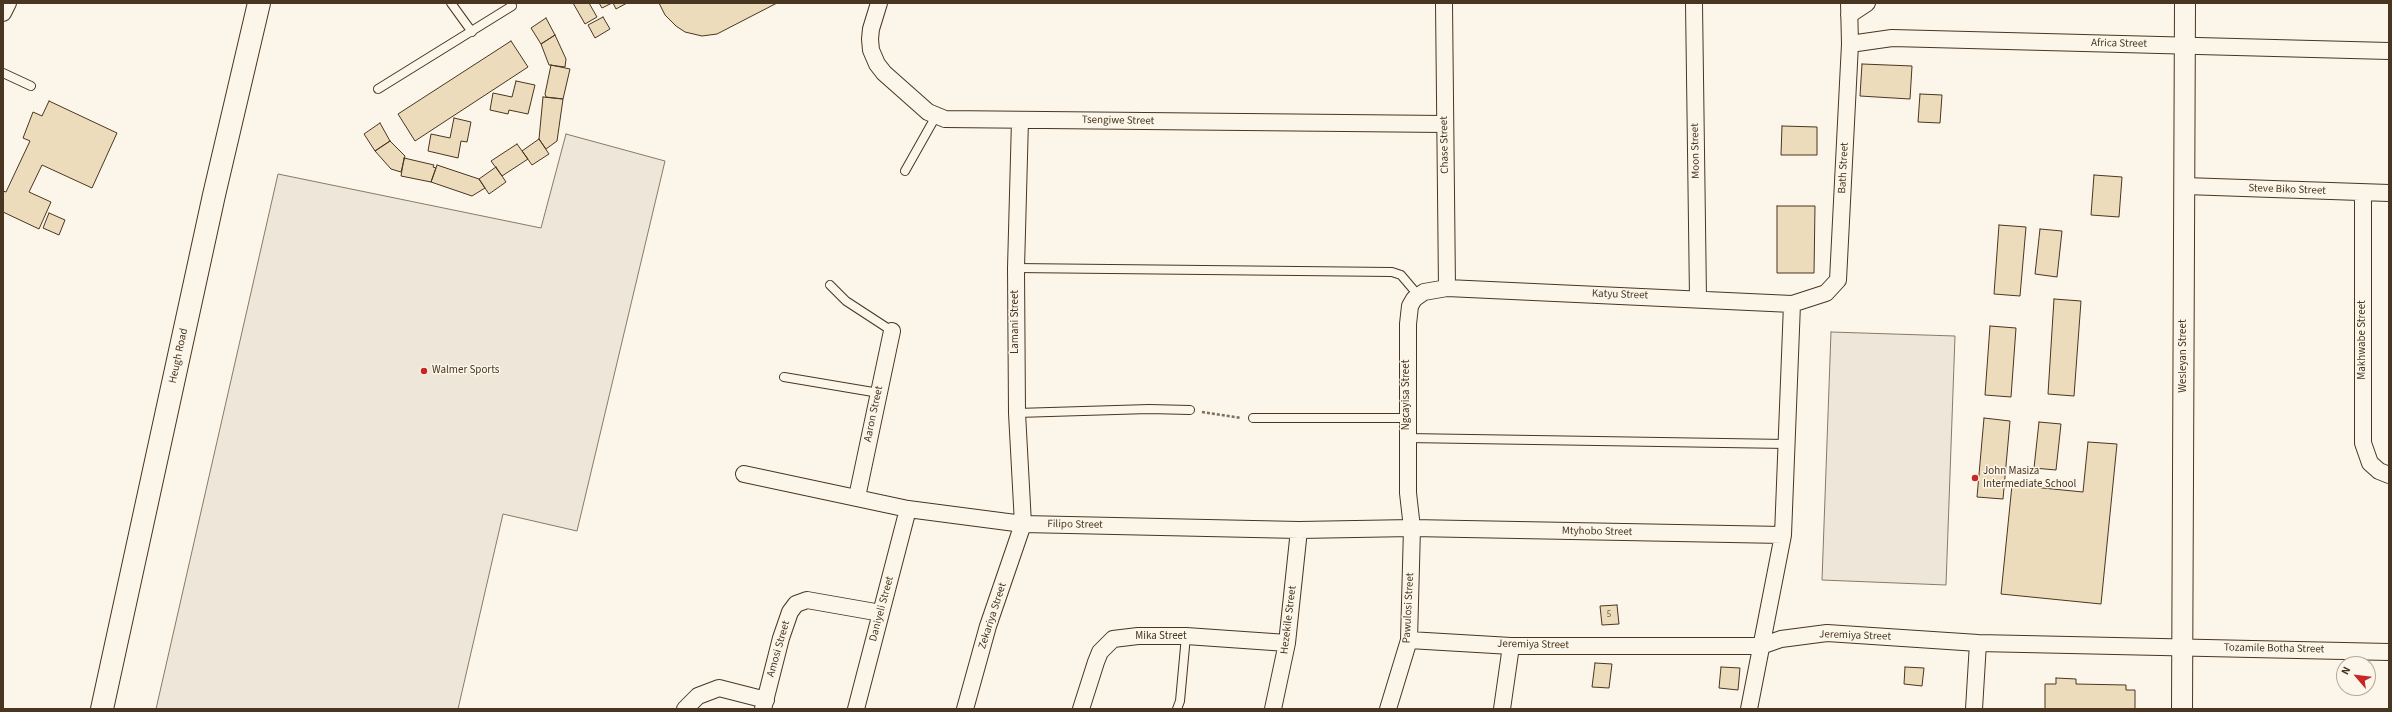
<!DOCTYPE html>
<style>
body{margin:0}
#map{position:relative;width:2392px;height:712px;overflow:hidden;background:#fbf6e9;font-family:"Source Sans 3",sans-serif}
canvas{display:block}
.frame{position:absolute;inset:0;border:4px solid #4a3520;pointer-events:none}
.north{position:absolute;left:2336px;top:656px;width:40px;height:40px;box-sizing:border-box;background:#fbf6e9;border:1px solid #b4a999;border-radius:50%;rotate:298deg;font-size:11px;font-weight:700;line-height:16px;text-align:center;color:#4a3520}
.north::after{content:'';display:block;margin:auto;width:14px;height:18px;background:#c62828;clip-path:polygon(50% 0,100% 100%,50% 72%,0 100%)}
</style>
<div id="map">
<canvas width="2392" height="712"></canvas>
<div class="frame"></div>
<div class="north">N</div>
</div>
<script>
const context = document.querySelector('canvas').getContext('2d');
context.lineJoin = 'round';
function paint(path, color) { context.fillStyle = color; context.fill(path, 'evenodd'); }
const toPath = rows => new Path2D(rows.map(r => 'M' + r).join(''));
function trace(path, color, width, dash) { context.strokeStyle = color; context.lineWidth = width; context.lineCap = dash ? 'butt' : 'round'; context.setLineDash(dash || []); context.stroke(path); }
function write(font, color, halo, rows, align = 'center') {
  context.font = font + ' "Source Sans 3",sans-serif'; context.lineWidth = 3; context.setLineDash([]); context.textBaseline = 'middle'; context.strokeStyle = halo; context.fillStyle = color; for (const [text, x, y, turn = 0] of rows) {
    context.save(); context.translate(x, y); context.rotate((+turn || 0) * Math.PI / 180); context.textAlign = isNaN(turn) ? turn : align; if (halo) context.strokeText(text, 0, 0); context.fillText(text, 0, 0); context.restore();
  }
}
const green = toPath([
 [566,134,665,161,577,531,503,514,458,709,156,709,278,174,541,228,566,134],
 [1831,332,1955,336,1946,585,1822,580,1831,332]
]);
const building = toPath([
 [573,3,589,3,597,17,585,24,573,3],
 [599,3,612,3,602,8,599,3],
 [613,3,627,3,616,9,613,3],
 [659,3,777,3,717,34,702,36,685,32,676,26,665,15,659,3],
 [603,17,610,29,595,38,588,25,603,17],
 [546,18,555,35,541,44,531,28,546,18],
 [555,35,566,59,565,67,549,65,541,44,555,35],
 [511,41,528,67,415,141,398,114,511,41],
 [1862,64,1912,66,1910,99,1860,96,1862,64],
 [551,65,570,69,563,99,546,97,545,94,551,65],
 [516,81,535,85,528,114,509,110,508,114,490,110,493,93,512,97,516,81],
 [1920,94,1942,95,1940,123,1918,122,1920,94],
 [543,97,563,99,557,141,546,149,539,139,543,97],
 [49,101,117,133,92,188,42,165,29,192,51,202,39,229,3,212,3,191,6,192,30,141,23,138,33,112,42,116,49,101],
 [454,118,471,122,467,142,461,141,458,158,428,151,431,134,450,138,454,118],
 [380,123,390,141,375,151,364,134,380,123],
 [1782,126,1817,127,1817,155,1781,155,1782,126],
 [539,139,549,154,532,165,522,151,539,139],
 [390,141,405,156,401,172,391,169,375,151,390,141],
 [517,144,528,159,502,176,491,161,517,144],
 [404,158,434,165,433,167,436,168,431,182,401,176,404,158],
 [437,165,479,179,485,188,472,196,431,182,437,165],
 [496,167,506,182,489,194,479,179,496,167],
 [2094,175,2122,177,2119,217,2091,215,2094,175],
 [1777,206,1815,206,1814,273,1777,273,1777,206],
 [49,213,65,220,59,235,43,228,49,213],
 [1999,225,2026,227,2020,296,1994,294,1999,225],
 [2040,229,2062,231,2057,277,2035,274,2040,229],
 [2054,299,2081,301,2074,396,2048,394,2054,299],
 [1990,326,2016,328,2011,397,1985,395,1990,326],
 [1984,418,2010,421,2003,499,1977,497,1984,418],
 [2039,422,2061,424,2056,470,2034,468,2039,422],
 [2088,442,2117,444,2101,604,2001,594,2012,485,2083,492,2088,442],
 [1617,605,1619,624,1602,625,1600,606,1617,605],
 [1595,663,1612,664,1609,688,1592,687,1595,663],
 [1721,667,1740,668,1738,690,1719,688,1721,667],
 [1905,667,1924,668,1922,686,1904,684,1905,667],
 [2056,678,2076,679,2076,684,2126,685,2126,690,2135,690,2135,709,2045,709,2045,684,2056,684,2056,678]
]);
const path = toPath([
 [1202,412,1241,418]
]);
const service = toPath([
 [451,3,472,32],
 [3,73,31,86],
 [378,89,512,6],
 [905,171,936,116],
 [1016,268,1392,272,1401,275,1418,295],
 [830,285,846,301,892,331],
 [784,377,879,393],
 [1017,413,1149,409,1190,410],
 [1253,418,1407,418],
 [1407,438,1787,444],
 [1177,709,1180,701,1186,636]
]);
const minor = toPath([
 [879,3,871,29,870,39,871,50,877,64,884,73,928,112,945,119,1444,124],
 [1444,3,1447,288],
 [1694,3,1698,298],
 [3,13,8,3],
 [1849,15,1867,3],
 [1850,44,1892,38,2389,51],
 [2185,186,2389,193],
 [2363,193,2363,443,2370,463,2379,471,2389,475],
 [744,474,908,509,1023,524,1299,530,1412,528,1783,535],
 [857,497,892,331],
 [1409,640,1511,646,1761,646,1781,639,1827,633,1978,643,2389,652],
 [685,709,698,696,719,688,766,700],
 [763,709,781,638,790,612,796,604,807,600,881,613],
 [856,709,908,509],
 [965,709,988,626,1023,524,1017,413,1016,268,1020,120],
 [1081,709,1096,662,1100,652,1113,639,1138,636,1186,636,1287,643],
 [1273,709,1287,643,1299,530],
 [1388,709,1409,640,1412,528,1408,493,1408,324,1410,306,1414,299,1424,292,1447,288,1792,304,1826,293,1838,280,1850,44,1849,3],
 [1502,709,1511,646],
 [1749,709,1783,535,1792,304],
 [1974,709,1978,643]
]);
const tertiary = toPath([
 [2182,709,2185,3]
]);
const primary = toPath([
 [102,709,214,195,259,3]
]);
const markers = [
 [424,371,4,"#c62828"],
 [1975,478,4,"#c62828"]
];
const numberNames = [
 ["5",1609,615]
];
const streetNames = [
 ["Africa Street",2119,44,1],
 ["Tsengiwe Street",1118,121,1],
 ["Chase Street",1445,145,-91],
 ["Moon Street",1696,151,-91],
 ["Bath Street",1844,168,-87],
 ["Steve Biko Street",2287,190,2],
 ["Katyu Street",1620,295,2],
 ["Lamani Street",1016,322,-90],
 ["Makhwabe Street",2363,340,-90],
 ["Heugh Road",179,356,-78],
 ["Wesleyan Street",2184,356,-90],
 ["Ngcayisa Street",1407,395,-90],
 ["Aaron Street",874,414,-78],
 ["Filipo Street",1075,525,1],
 ["Mtyhobo Street",1597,532,1],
 ["Pawulosi Street",1409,608,-87],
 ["Daniyeli Street",882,609,-75],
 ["Zekariya Street",993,616,-72],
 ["Hezekile Street",1289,620,-83],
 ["Jeremiya Street",1855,636,2],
 ["Mika Street",1161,637],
 ["Jeremiya Street",1533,645,1],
 ["Amosi Street",779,649,-74],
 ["Tozamile Botha Street",2274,649,1]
];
const poiNames = [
 ["Walmer Sports",432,371],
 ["John Masiza",1983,472],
 ["Intermediate School",1983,485]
];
paint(green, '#ede6d9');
trace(green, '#887966', 1);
paint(building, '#ecdcbc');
trace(building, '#4a3520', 1);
trace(service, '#4a3520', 10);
trace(minor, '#4a3520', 18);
trace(tertiary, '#4a3520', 22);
trace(primary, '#4a3520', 24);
trace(path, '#7f6f5c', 2.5, [3, 2]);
trace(service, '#fbf6e9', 8);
trace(minor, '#fbf6e9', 16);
trace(tertiary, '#fbf6e9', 20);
trace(primary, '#fbf6e9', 22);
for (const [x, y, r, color] of markers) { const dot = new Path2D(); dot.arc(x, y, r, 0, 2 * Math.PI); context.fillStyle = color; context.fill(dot); trace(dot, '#fbf6e9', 1.5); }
write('9px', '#725f47', null, numberNames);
write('11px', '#4a3520', '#fbf6e9', streetNames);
write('11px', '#4a3520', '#fbf6e9', poiNames, 'left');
</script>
